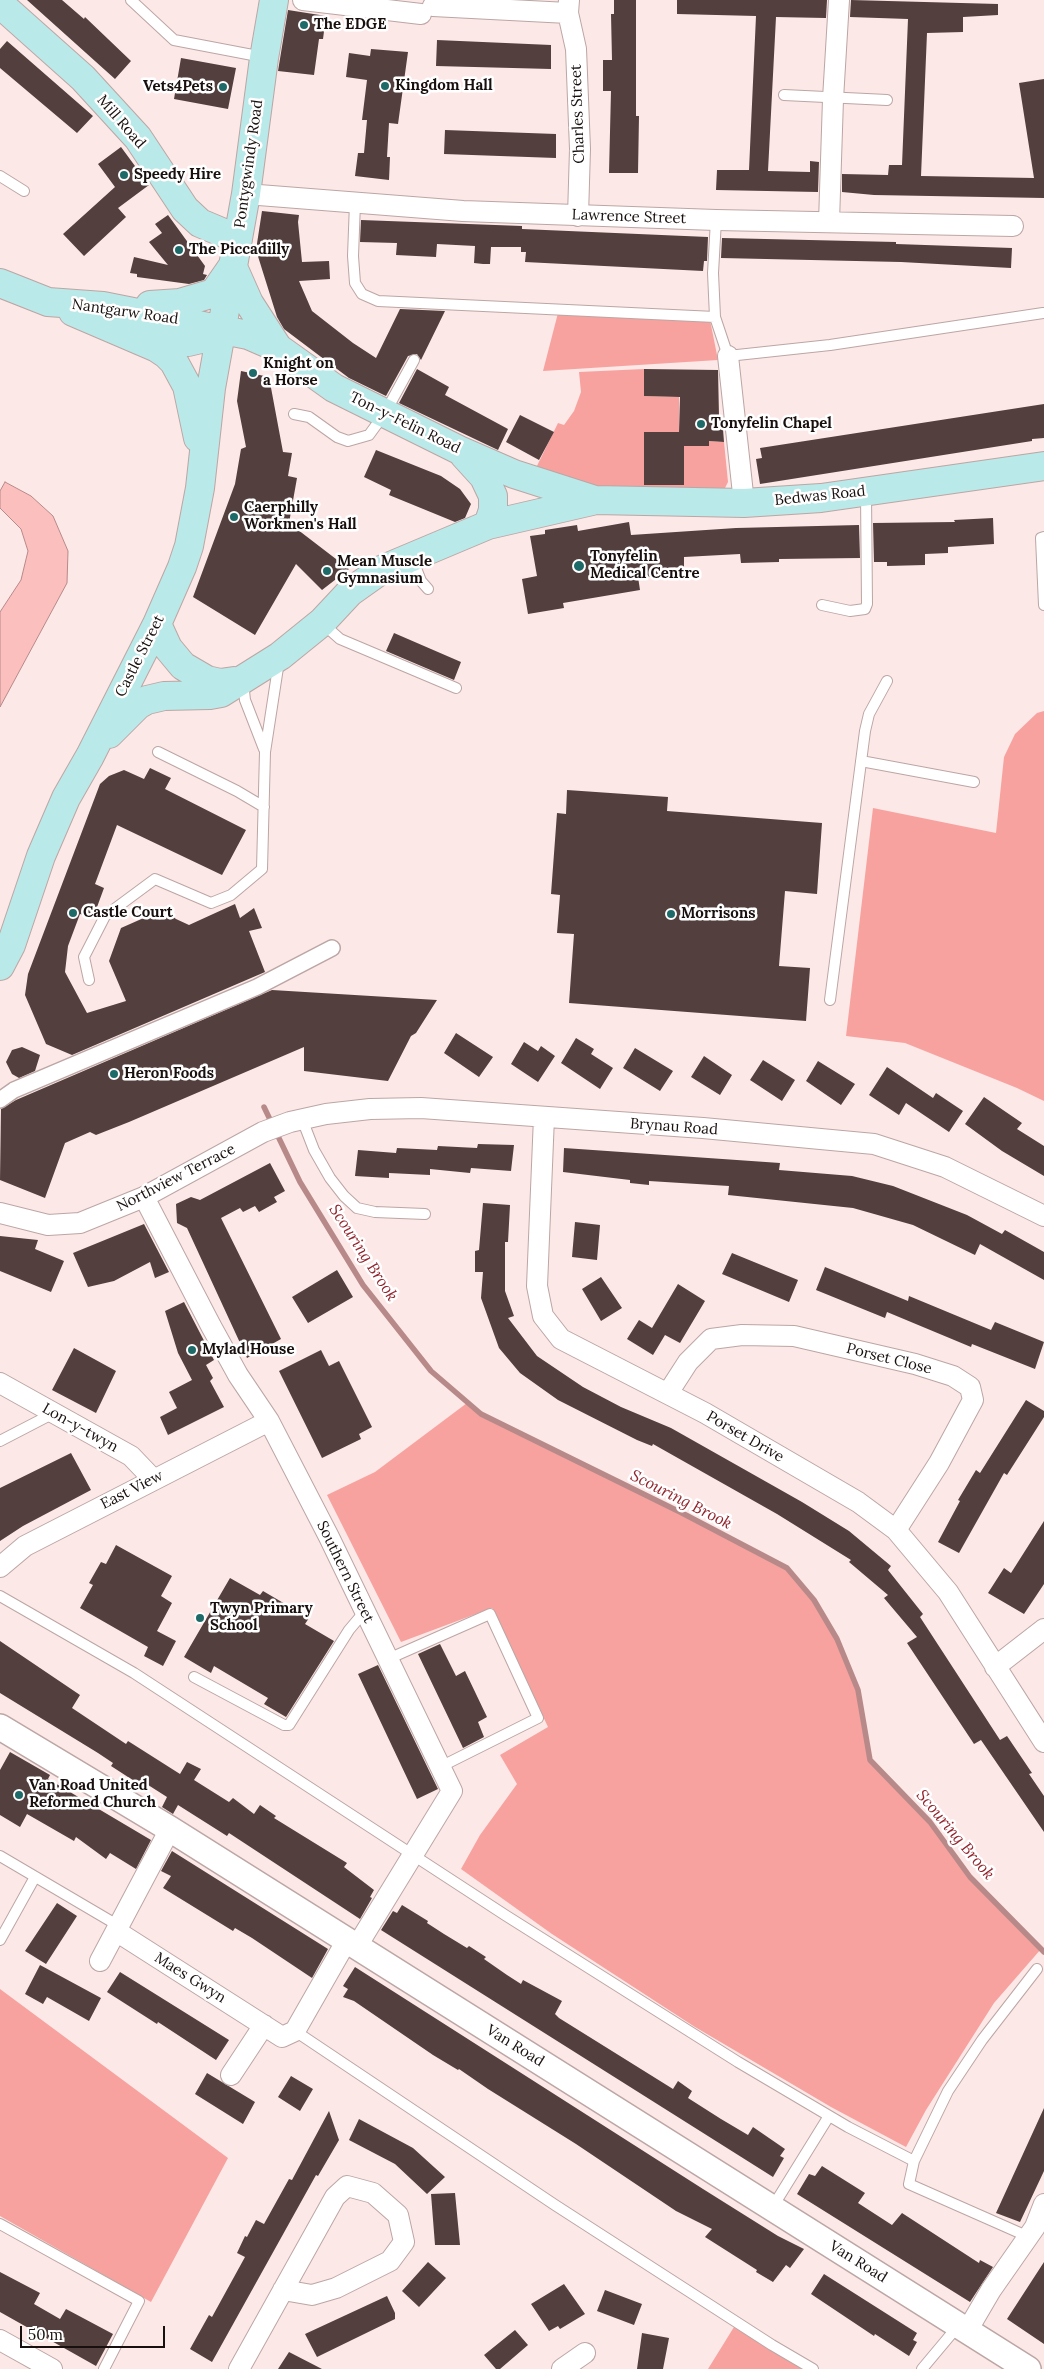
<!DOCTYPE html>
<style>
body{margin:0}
#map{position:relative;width:1044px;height:2369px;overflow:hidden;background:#fce8e7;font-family:Lora,serif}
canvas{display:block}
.scale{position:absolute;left:20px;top:2326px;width:145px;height:22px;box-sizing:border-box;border:2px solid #18100f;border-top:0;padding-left:6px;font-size:15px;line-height:18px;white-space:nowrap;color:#18100f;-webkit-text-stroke:4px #fff;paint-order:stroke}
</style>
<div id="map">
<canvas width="1044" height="2369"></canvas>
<div class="scale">50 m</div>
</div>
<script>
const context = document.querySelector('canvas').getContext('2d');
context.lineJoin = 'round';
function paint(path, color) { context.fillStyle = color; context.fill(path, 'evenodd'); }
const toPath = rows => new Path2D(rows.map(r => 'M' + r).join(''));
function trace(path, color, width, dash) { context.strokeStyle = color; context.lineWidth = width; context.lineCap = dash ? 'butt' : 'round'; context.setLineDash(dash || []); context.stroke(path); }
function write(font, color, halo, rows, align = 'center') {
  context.font = font + ' Lora,serif'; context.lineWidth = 5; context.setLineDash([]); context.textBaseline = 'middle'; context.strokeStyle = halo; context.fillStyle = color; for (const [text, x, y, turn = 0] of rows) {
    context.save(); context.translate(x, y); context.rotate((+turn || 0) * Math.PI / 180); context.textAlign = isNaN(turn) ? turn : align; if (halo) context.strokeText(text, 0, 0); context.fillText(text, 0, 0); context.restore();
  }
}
const green = toPath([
 [558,313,710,320,718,360,543,371],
 [644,369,644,396,679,397,679,432,644,432,644,485,684,485,684,446,709,446,709,441,724,442,728,482,724,490,584,486,534,472,558,423,564,425,574,411,581,392,579,372],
 [1044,711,1044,1101,1017,1088,905,1043,846,1036,873,808,996,833,1004,757,1015,734,1037,713],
 [467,1403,481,1414,682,1513,787,1568,814,1600,837,1639,858,1690,870,1761,930,1822,970,1877,1041,1949,994,2003,926,2110,906,2147,831,2107,695,2027,552,1934,461,1869,480,1835,517,1784,500,1755,548,1727,492,1608,401,1642,327,1495,375,1472],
 [0,1989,228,2158,151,2302,0,2216],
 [734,2327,803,2369,708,2369]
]);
const water = toPath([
 [5,482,31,496,53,516,68,551,67,583,0,707,0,612,21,580,28,551,21,529,0,508,0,491,5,482]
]);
const stream = toPath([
 [264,1107,300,1182,363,1285,431,1371,481,1414,682,1513,787,1568,814,1600,837,1639,858,1690,870,1760,930,1822,970,1877,1044,1952]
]);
const building = toPath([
 [27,0,62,0,84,19,85,17,131,61,115,79],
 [614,0,636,0,636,116,639,116,638,173,609,173,611,91,603,91,603,60,612,60,611,14,614,14],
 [677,0,827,0,826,18,776,17,768,171,810,172,810,161,819,162,818,192,716,190,717,170,749,170,756,16,677,14],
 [851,0,998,4,998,15,963,17,963,32,927,33,921,176,1034,178,1019,83,1044,79,1044,198,874,195,842,192,842,174,888,175,889,165,902,165,908,19,850,17],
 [288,10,326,16,323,39,319,39,314,75,278,71],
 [437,40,551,45,551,69,436,66],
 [7,41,93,116,77,133,0,68,0,49],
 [371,49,408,52,398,124,389,123,387,157,390,157,389,180,355,176,358,153,364,153,367,120,362,120,367,80,346,77,349,53,370,56],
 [181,58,236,68,228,109,174,99],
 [445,130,556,134,556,158,444,154],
 [121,147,149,185,118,208,126,217,84,256,63,234,115,187,98,164],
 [262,211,299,215,298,222,302,262,329,261,330,279,299,281,312,311,353,343,376,358,400,309,445,311,421,360,417,354,408,356,386,396,349,378,284,329,277,317,256,250],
 [168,215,205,266,203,274,207,275,204,280,189,284,137,277,137,274,130,273,134,257,168,265,149,242,162,233,155,224],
 [361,220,522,226,522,229,708,237,707,261,704,261,703,271,525,262,526,252,521,252,521,247,491,247,490,264,483,264,474,263,475,246,437,244,436,257,396,255,397,243,360,242],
 [722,238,896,242,896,244,1012,248,1011,268,901,262,721,258],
 [417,369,449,387,445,395,508,429,498,450,399,403],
 [644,369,718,370,719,416,722,416,724,442,709,441,709,446,684,446,684,485,644,485,644,432,679,432,680,397,644,396],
 [241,371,269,377,283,452,292,453,288,476,297,478,289,523,349,569,322,590,296,564,255,635,193,597,235,484,241,449,246,447,237,401],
 [1044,404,1044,438,1032,439,1032,441,760,484,756,459,762,458,760,448],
 [520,415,554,432,539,460,506,442],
 [376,450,441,476,460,489,471,504,465,518,455,522,389,495,391,490,364,477],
 [993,518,994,544,948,547,948,553,925,554,925,565,887,566,887,562,874,562,873,523,955,522,954,520],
 [629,522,631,535,736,528,859,525,860,558,779,559,779,562,741,563,740,554,684,557,684,567,669,568,669,576,638,577,640,590,563,603,564,608,528,614,522,579,537,576,530,536,545,534,545,530,577,525,578,531],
 [394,633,461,662,454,680,386,651],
 [150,768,171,778,165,789,246,830,222,875,117,825,95,884,104,888,93,918,80,914,68,946,65,972,87,1013,126,1001,109,961,121,928,164,909,176,919,189,925,235,904,240,918,254,908,262,928,249,931,265,972,72,1055,46,1044,25,995,28,974,100,784,109,776,124,770,144,779],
 [567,790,668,797,667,811,822,823,817,894,785,891,779,966,810,968,806,1021,569,1003,574,934,557,933,560,895,551,894,557,813,566,814],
 [272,990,437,1000,416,1033,411,1036,388,1081,304,1071,304,1047,129,1122,96,1135,90,1132,65,1143,45,1198,0,1180,1,1109,16,1100],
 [456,1033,493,1057,479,1077,444,1053],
 [576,1038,594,1049,591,1054,613,1068,600,1089,561,1063],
 [524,1042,538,1051,541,1046,555,1056,538,1082,511,1064],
 [22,1047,40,1055,35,1071,19,1078,12,1074,6,1062,12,1050],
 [635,1048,673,1071,660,1091,623,1068],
 [704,1056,732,1075,720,1095,691,1077],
 [763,1060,795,1080,782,1101,750,1080],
 [818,1061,855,1084,841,1105,806,1081],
 [887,1067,933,1098,936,1093,963,1111,949,1132,906,1103,899,1115,869,1095],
 [984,1097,1022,1123,1017,1129,1044,1146,1044,1176,1002,1151,965,1124],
 [478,1144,514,1145,511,1171,471,1168,470,1173,430,1169,430,1175,389,1173,389,1178,355,1176,358,1150,396,1153,397,1148,437,1150,438,1146,477,1148],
 [564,1148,780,1163,779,1170,852,1176,893,1186,967,1215,1002,1234,1005,1230,1044,1252,1044,1280,980,1244,975,1255,913,1225,853,1208,728,1195,729,1186,649,1181,649,1185,630,1183,630,1180,563,1172],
 [270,1163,285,1191,274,1197,277,1202,259,1212,255,1206,243,1212,240,1208,221,1218,281,1339,247,1358,187,1228,177,1223,176,1204,191,1197,200,1200],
 [483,1203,510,1205,508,1242,505,1242,505,1291,514,1316,508,1318,537,1356,583,1387,621,1407,671,1428,802,1502,849,1531,891,1566,888,1570,923,1614,920,1617,1000,1740,1007,1736,1032,1773,1029,1774,1044,1796,1044,1832,981,1740,974,1744,907,1643,917,1637,884,1598,888,1595,849,1562,851,1560,777,1514,653,1444,652,1446,637,1440,558,1400,520,1373,499,1348,481,1298,483,1272,475,1272,475,1251,479,1250],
 [575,1222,600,1225,597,1260,572,1257],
 [144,1224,169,1272,155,1278,150,1262,114,1281,88,1287,73,1253],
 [0,1236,38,1240,35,1249,64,1261,51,1292,0,1271],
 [732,1253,798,1280,789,1302,722,1274],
 [825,1267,908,1301,909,1296,991,1330,995,1322,1044,1342,1035,1369,972,1344,971,1347,887,1312,885,1318,816,1290],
 [337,1270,353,1297,308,1323,292,1297],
 [601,1277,622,1308,601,1321,582,1289],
 [678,1284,705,1301,680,1343,665,1335,653,1355,627,1339,639,1320,652,1328],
 [184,1302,214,1360,206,1365,213,1378,210,1381,224,1407,168,1435,160,1417,177,1408,169,1392,192,1380,178,1353,165,1311],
 [74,1348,116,1371,96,1413,52,1390],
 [321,1350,329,1366,339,1361,372,1427,359,1434,361,1439,322,1458,279,1371],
 [1026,1400,1044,1411,1044,1417,1007,1475,1004,1473,959,1553,938,1542,960,1501,958,1500,976,1470,980,1473],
 [71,1453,91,1490,23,1526,0,1541,0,1488],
 [1044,1521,1044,1584,1024,1614,988,1593,1004,1568,1011,1573],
 [116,1545,172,1576,161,1596,172,1603,157,1631,176,1641,163,1666,144,1656,148,1647,80,1608,93,1585,89,1583,101,1562,106,1564],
 [230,1578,260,1595,263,1591,309,1618,305,1624,334,1641,286,1717,264,1704,268,1698,214,1666,211,1673,184,1657],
 [0,1641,80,1695,72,1708,126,1744,128,1741,180,1774,187,1762,201,1769,194,1780,229,1802,233,1798,254,1814,260,1805,276,1816,274,1818,347,1863,344,1867,374,1890,370,1897,372,1898,360,1919,229,1833,227,1836,178,1805,173,1814,162,1807,167,1797,145,1783,143,1786,128,1777,111,1766,113,1763,98,1753,0,1693],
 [440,1644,456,1676,465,1671,487,1717,478,1722,484,1737,463,1748,418,1654],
 [378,1665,438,1789,417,1799,358,1674],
 [10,1752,50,1775,48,1779,151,1840,136,1869,110,1853,106,1859,76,1837,74,1841,27,1814,20,1827,0,1815,0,1770],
 [172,1851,328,1949,312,1978,252,1938,235,1928,233,1931,163,1888,171,1876,161,1871],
 [57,1903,77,1916,46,1964,25,1951],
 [402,1905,428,1921,427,1923,444,1934,467,1948,469,1946,486,1957,484,1959,507,1975,521,1984,523,1980,562,2001,555,2014,559,2018,673,2089,678,2081,692,2091,688,2098,721,2119,748,2135,753,2127,785,2149,780,2156,784,2158,773,2177,381,1930,393,1911,397,1913],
 [40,1965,101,1998,89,2021,47,1997,43,2004,25,1994],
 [355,1967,703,2189,778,2236,804,2249,790,2268,786,2265,773,2282,756,2272,757,2270,705,2237,712,2229,676,2211,576,2144,488,2089,459,2069,458,2070,433,2055,354,2001,343,1997,348,1989,343,1986],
 [120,1972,229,2040,216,2060,158,2022,157,2024,107,1992],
 [207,2073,255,2102,243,2124,195,2094],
 [291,2076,313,2089,300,2111,278,2097],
 [1044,2108,1044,2171,1020,2222,996,2213],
 [329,2111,339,2140,318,2176,316,2175,212,2362,190,2349,209,2315,212,2317,245,2257,237,2253,245,2236,247,2237,256,2220,264,2224,289,2179,292,2180],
 [359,2119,413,2148,445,2177,427,2194,395,2164,349,2140],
 [822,2166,865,2193,858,2203,892,2225,902,2213,979,2263,980,2260,993,2267,970,2302,797,2194,809,2174,815,2176],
 [455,2193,460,2245,435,2245,431,2194],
 [428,2262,446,2278,419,2307,402,2291],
 [1044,2262,1044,2344,1007,2319],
 [0,2272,40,2293,34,2304,60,2319,66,2309,113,2334,96,2366,0,2312],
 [824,2274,917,2333,913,2340,917,2342,909,2356,875,2334,874,2336,811,2294],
 [564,2284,585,2314,560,2329,558,2326,549,2331,531,2304],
 [605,2290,642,2304,634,2325,597,2311],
 [387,2296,395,2313,395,2319,317,2357,305,2334],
 [515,2330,528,2345,500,2369,496,2369,484,2355],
 [642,2333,669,2338,663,2369,637,2369],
 [289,2352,322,2369,278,2369]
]);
const service = toPath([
 [131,0,174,40,263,57],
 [784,95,887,100],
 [0,176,24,191],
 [355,203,353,256,355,283,362,294,378,301,715,317],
 [716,220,713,273,715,317,728,356,830,345,1043,313],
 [294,414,309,417,337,437,348,441,369,435,385,413,414,360],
 [1044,537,1041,538,1044,605],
 [412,558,421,581,428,589],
 [822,605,850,611,865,609,867,604,866,494],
 [322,623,340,639,456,688],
 [243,682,245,700,264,749],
 [158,752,237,791,264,807],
 [861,761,974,782],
 [89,980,84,957,105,916,155,879,211,903,231,895,262,869,265,752,279,661],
 [830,1000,865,731,869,714,887,681],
 [302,1119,314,1150,330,1178,344,1196,357,1208,375,1212,425,1214],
 [0,1441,54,1413],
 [0,1596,134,1673,505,1915,738,2062,848,2127,914,2161,909,2184,1029,2237],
 [388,1659,490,1614,538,1718,440,1767],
 [194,1677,284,1725,289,1725,349,1630,365,1611],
 [0,1856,119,1926],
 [0,1940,35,1877],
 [295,2031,555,2205,772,2345,813,2369],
 [914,2161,948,2091,982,2040,1037,1969],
 [772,2208,829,2116],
 [0,2224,139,2301,104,2369],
 [922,2369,958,2326]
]);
const pedestrian = toPath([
 [0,1100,14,1090,257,987,332,948]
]);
const minor = toPath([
 [303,0,421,14],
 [569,0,568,13,576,49,580,149,578,216],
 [433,6,568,13],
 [246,194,463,211,716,220,1013,226],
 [829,222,833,99,839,0],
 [728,356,744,503],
 [544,1117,537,1286,543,1316,561,1339,705,1413,858,1502,896,1530,948,1592,1044,1742],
 [144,1197,211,1326,238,1375,269,1421,329,1537,452,1791,357,1946],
 [0,1213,48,1225,80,1223,144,1197,263,1132,290,1122,326,1114,370,1109,421,1108,703,1128,874,1144,945,1167,1044,1216],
 [0,1383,131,1456,153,1479],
 [668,1393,688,1362,711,1339,742,1335,794,1336,915,1364,953,1376,970,1387,973,1400,939,1463,896,1530],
 [0,1567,25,1546,269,1421],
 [995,1667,1044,1629],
 [116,1931,282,2037,295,2031,347,1940],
 [100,1961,170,1829],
 [231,2075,264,2025],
 [967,2331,991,2290,1035,2227,1044,2204],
 [0,2340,52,2369],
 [239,2369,335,2197,347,2186,373,2193,398,2215,404,2242,390,2261,336,2288,312,2295,283,2290],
 [562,2369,585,2353]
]);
const tertiary = toPath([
 [0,1727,170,1829,1028,2369]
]);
const secondary = toPath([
 [0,4,83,78,138,138,185,209,200,223,238,239],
 [233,267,249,303,278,348],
 [0,283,48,302,103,306,248,335,278,348,334,388,459,450,514,474,595,500,744,503,821,498,1044,466],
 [150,305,180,303,214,293,232,267],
 [73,312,157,348,166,354,174,362,187,386,198,438],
 [145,336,188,342,205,338,223,329],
 [464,455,484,477,493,496,493,510,488,525],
 [157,624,168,648,183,666,207,680,220,683,234,681],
 [109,734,138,705,147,700,164,696,210,695,221,693,280,656,322,622,350,592,381,570,488,525,592,501],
 [0,966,11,945,41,856,66,798,90,756,157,624,182,567,189,546,200,488,211,388,246,194,264,58,274,0]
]);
const markers = [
 [304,25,5,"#1e6a68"],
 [385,86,5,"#1e6a68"],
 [223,87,5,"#1e6a68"],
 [124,175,5,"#1e6a68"],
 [179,250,5,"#1e6a68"],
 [253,373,5,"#1e6a68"],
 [701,424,5,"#1e6a68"],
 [234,517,5,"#1e6a68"],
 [579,566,6,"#1e6a68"],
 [327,571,5,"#1e6a68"],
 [73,913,5,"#1e6a68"],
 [671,914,5,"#1e6a68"],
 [114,1074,5,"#1e6a68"],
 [192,1350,5,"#1e6a68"],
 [200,1618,5,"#1e6a68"],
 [19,1795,5,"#1e6a68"]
];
const poiNames = [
 ["The EDGE",314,25],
 ["Kingdom Hall",395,86],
 ["Vets4Pets",213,87,"right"],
 ["Speedy Hire",134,175],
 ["The Piccadilly",189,250],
 ["Knight on",263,364],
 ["a Horse",263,381],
 ["Tonyfelin Chapel",711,424],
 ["Caerphilly",244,508],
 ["Workmen's Hall",244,525],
 ["Tonyfelin",590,557],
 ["Medical Centre",590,574],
 ["Mean Muscle",337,562],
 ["Gymnasium",337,579],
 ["Castle Court",83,913],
 ["Morrisons",681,914],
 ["Heron Foods",124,1074],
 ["Mylad House",202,1350],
 ["Twyn Primary",210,1609],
 ["School",210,1626],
 ["Van Road United",29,1786],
 ["Reformed Church",29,1803]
];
const streetNames = [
 ["Charles Street",578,114,-92],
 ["Mill Road",121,122,49],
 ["Pontygwindy Road",249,164,-82],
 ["Lawrence Street",629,217,2],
 ["Nantgarw Road",125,312,8],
 ["Ton-y-Felin Road",405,423,26],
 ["Bedwas Road",820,496,-6],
 ["Castle Street",140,656,-63],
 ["Brynau Road",674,1127,4],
 ["Northview Terrace",176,1178,-27],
 ["Porset Close",889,1359,14],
 ["Lon-y-twyn",80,1428,29],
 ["Porset Drive",745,1437,30],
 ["East View",132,1490,-27],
 ["Southern Street",345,1572,64],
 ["Maes Gwyn",190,1978,32],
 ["Van Road",515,2046,32],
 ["Van Road",858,2262,32]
];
const waterNames = [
 ["Scouring Brook",363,1253,57],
 ["Scouring Brook",681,1500,27],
 ["Scouring Brook",955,1835,50]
];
paint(green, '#f7a29f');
paint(water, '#fbbfbd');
trace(water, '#b78a89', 1);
trace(stream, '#b78a89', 5.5);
paint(building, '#523f3e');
trace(service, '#bca6a4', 12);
trace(pedestrian, '#bca6a4', 18);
trace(minor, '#bca6a4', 22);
trace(tertiary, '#bca6a4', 28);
trace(secondary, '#bca6a4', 30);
trace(service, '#fff', 10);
trace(pedestrian, '#fff', 15);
trace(minor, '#fff', 20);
trace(tertiary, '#fff', 25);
trace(secondary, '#b9e9e8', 28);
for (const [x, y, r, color] of markers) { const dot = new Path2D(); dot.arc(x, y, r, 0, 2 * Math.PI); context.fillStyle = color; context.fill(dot); trace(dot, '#fff', 2); }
write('bold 15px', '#18100f', '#fff', poiNames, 'left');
write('15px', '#18100f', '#fff', streetNames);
write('italic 16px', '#91242c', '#fff', waterNames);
</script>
